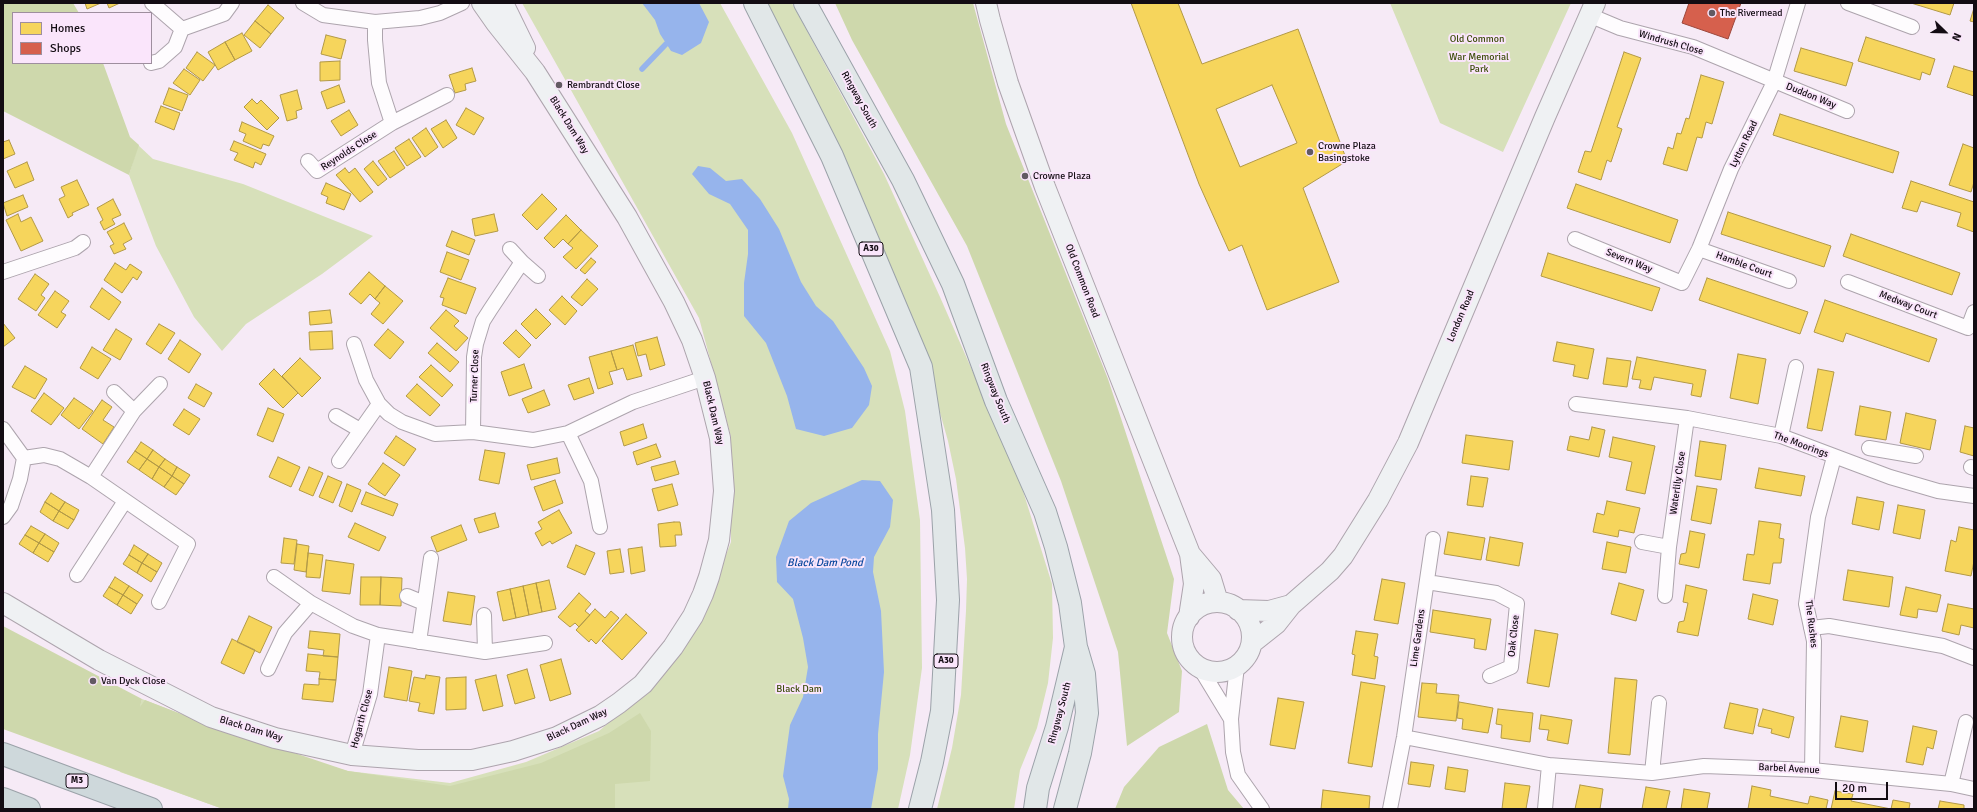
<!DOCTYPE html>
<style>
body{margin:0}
#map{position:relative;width:1977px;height:812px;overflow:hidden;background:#f6eaf6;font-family:Signika,sans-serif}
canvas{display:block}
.frame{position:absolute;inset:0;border:4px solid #130c13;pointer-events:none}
.legend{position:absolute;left:12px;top:12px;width:140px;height:52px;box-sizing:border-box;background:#fae5fb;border:1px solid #9e8e9e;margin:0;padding:5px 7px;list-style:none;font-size:12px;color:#130c13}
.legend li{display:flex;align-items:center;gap:8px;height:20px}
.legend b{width:20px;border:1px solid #9e8e9e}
.north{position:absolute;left:1925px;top:12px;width:40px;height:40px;-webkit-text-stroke:3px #fae5fb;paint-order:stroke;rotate:113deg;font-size:11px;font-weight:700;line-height:16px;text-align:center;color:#130c13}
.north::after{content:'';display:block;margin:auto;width:14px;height:18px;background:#130c13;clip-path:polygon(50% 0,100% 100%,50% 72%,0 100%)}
.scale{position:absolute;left:1835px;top:782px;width:53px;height:18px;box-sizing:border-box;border:2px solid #130c13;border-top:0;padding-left:5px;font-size:12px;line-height:14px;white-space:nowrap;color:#130c13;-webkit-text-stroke:3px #fae5fb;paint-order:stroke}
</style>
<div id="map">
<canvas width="1977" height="812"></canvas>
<div class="frame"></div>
<ul class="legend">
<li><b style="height:11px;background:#f6d55c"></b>Homes</li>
<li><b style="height:11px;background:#d6604d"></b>Shops</li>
</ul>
<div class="north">N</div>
<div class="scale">20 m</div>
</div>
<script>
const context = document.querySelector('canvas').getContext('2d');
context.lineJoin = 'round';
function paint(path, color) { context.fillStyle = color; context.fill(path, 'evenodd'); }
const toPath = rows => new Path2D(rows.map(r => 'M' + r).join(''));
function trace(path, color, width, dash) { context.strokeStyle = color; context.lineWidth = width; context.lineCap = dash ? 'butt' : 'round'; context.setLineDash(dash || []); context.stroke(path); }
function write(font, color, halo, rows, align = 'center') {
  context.font = font + ' Signika,sans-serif'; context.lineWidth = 4; context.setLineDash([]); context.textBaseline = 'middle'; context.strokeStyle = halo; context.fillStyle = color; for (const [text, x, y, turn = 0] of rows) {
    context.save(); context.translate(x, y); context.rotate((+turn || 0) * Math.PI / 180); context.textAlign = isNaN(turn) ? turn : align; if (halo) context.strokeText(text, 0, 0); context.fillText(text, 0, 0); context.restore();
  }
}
const green = toPath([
 [522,3,720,3,792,133,890,351,905,411,920,520,922,668,910,755,898,809,223,809,120,772,142,699,279,752,348,771,450,783,526,762,599,731,658,681,699,623,731,542,731,437,699,318],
 [760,3,792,3,884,174,940,297,1018,475,1052,584,1053,638,1048,683,1037,728,1020,770,1014,809,937,809,952,748,961,695,966,611,967,579,965,548,956,479,948,441,924,356],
 [1390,3,1571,3,1503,152,1440,123],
 [138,145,153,159,243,184,373,236,322,274,246,324,222,351,194,317,156,246,129,175]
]);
const forest = toPath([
 [3,3,73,3,79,13,13,13,13,63,103,63,130,137,139,145,129,175,3,111],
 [835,3,973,3,1006,124,1108,379,1174,579,1167,633,1182,671,1179,712,1127,746,1118,652,1061,481,967,246,852,40],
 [3,626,142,699,140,707,145,700,194,719,348,771,450,786,541,763,609,733,640,713,651,731,650,781,615,784,615,809,223,809,3,729],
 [1207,724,1228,790,1244,809,1115,809,1124,787,1159,747]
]);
const water = toPath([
 [642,3,699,3,709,22,701,43,682,55,671,51,660,34,655,20],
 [698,166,710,168,726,181,742,179,760,199,779,229,801,282,816,306,833,321,864,368,872,386,869,405,852,428,824,436,796,429,787,396,766,343,744,316,744,283,748,254,748,230,730,204,709,194,692,174],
 [862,480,880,481,893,500,890,527,874,557,873,572,881,611,884,672,878,734,878,769,871,809,788,809,789,799,783,776,790,725,803,697,808,667,803,638,793,599,777,582,776,557,789,521,811,503]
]);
const homes = toPath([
 [85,3,101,3,87,9,85,3],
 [107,3,120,3,109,8,107,3],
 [1131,3,1178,3,1202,64,1298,29,1347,161,1303,188,1339,282,1267,310,1242,245,1229,251,1199,184,1131,3],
 [1272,85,1297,143,1240,167,1216,109,1272,85],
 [1911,3,1954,3,1950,15,1911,3],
 [268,5,284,18,271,34,255,21,268,5],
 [1974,8,1974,22,1970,21,1974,8],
 [255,21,271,34,260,48,244,35,255,21],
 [242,33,252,51,235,60,225,42,242,33],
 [326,35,346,40,341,59,321,54,326,35],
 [1866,37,1935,59,1930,75,1922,72,1920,80,1858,61,1866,37],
 [225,42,235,60,218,70,208,52,225,42],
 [1801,48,1853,63,1846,86,1794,71,1801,48],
 [197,52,215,65,203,81,186,68,197,52],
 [1624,52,1641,58,1617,127,1622,129,1611,162,1607,160,1601,180,1578,172,1585,151,1591,152,1624,52],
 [340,61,340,80,320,81,320,62,340,61],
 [1954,66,1974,72,1974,96,1947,87,1954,66],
 [472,68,476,81,465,84,466,90,455,93,449,75,472,68],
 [184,69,200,80,190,95,173,83,184,69],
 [1701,75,1724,82,1712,124,1706,122,1702,138,1697,137,1687,171,1663,164,1668,147,1673,149,1677,133,1681,134,1686,118,1689,119,1701,75],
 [339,85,345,102,327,109,321,92,339,85],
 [169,88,188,95,182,111,163,104,169,88],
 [297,90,302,109,296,111,297,118,287,121,280,95,297,90],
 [252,99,257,104,261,100,279,118,267,130,244,107,252,99],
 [161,106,180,113,174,130,155,122,161,106],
 [466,108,484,118,474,135,456,125,466,108],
 [349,110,358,125,341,136,331,121,349,110],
 [1780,114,1899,152,1893,173,1773,135,1780,114],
 [446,120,457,138,443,148,431,129,446,120],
 [242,122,274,136,269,146,263,144,261,149,243,141,246,134,239,131,242,122],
 [426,128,438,147,425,157,412,138,426,128],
 [409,139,421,157,407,166,395,148,409,139],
 [9,140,15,154,3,159,3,142,9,140],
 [234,141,266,154,261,165,255,162,253,168,234,160,238,153,230,150,234,141],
 [1963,144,1974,148,1974,182,1971,192,1949,185,1963,144],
 [394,151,405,168,390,178,378,161,394,151],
 [373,161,387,179,378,186,364,169,373,161],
 [27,162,34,180,15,188,7,171,27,162],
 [345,168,349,173,355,168,373,192,360,202,336,175,345,168],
 [77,180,89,205,72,213,73,215,68,218,59,199,65,196,61,187,77,180],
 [1911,181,1974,202,1974,232,1957,226,1961,213,1921,201,1917,212,1902,208,1911,181],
 [326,183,351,194,344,210,326,203,328,197,321,194,326,183],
 [1576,184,1678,220,1670,243,1567,208,1576,184],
 [542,194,557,209,537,230,522,215,542,194],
 [23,195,28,207,7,216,3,203,23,195],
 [113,199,121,215,112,219,115,224,104,230,100,222,103,220,97,208,113,199],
 [1728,212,1831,246,1824,267,1721,234,1728,212],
 [18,214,21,222,31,217,43,241,21,251,6,220,18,214],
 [494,214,498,231,475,236,472,219,494,214],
 [566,215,581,230,568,244,563,239,554,248,544,238,566,215],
 [124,223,132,239,123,244,126,249,114,254,110,246,114,244,107,232,124,223],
 [581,230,598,246,576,269,563,257,573,248,568,244,581,230],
 [452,231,475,240,469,255,446,246,452,231],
 [1851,234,1960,273,1952,295,1843,256,1851,234],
 [447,252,469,260,461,280,440,272,447,252],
 [1548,253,1660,288,1652,311,1541,276,1548,253],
 [591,258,596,262,585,274,580,270,591,258],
 [115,263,126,270,130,264,142,272,137,280,133,277,122,293,104,280,115,263],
 [369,272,385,286,375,299,370,294,361,304,349,294,369,272],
 [35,274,49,284,41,295,45,298,36,311,18,299,35,274],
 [448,278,476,288,466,314,442,305,444,298,440,297,448,278],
 [1707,278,1808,312,1800,334,1699,300,1707,278],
 [587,279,598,289,582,306,571,297,587,279],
 [385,286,403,301,383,324,371,314,380,303,375,299,385,286],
 [102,288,121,302,109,320,90,307,102,288],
 [55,291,69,301,61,312,66,315,57,328,38,315,55,291],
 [562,296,577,311,565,325,549,310,562,296],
 [1825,300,1937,339,1929,362,1846,333,1843,342,1814,332,1825,300],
 [536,309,551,324,536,339,521,324,536,309],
 [330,310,332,323,310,325,309,312,330,310],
 [446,310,459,321,454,326,468,338,456,351,430,328,446,310],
 [3,323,15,338,3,347,3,323],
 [159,324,175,333,161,354,146,344,159,324],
 [116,329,132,339,120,360,103,350,116,329],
 [388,329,404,342,390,359,374,345,388,329],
 [516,330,531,345,519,358,503,343,516,330],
 [332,331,333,349,310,350,309,332,332,331],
 [657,337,665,365,650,370,646,354,638,356,635,343,657,337],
 [180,340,201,354,189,373,168,359,180,340],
 [1557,342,1594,349,1588,379,1573,376,1575,365,1553,361,1557,342],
 [437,343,459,362,450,372,428,353,437,343],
 [633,345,642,376,627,380,623,368,617,370,611,351,633,345],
 [92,347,111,359,98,379,80,368,92,347],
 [611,351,617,370,609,372,613,384,598,389,589,357,611,351],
 [1738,354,1766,359,1758,404,1730,398,1738,354],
 [1637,357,1706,370,1701,397,1691,395,1693,384,1654,377,1651,390,1639,388,1641,380,1632,379,1637,357],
 [300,358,321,378,302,397,282,376,300,358],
 [1607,358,1631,361,1627,387,1603,384,1607,358],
 [524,364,532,388,509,396,501,372,524,364],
 [431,365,453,385,442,397,419,377,431,365],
 [25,366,47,379,35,399,12,387,25,366],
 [274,369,298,393,283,408,259,384,274,369],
 [1818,369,1834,372,1822,431,1807,428,1818,369],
 [589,378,594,393,574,400,568,385,589,378],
 [196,384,212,393,204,407,188,398,196,384],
 [417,384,440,405,430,416,406,396,417,384],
 [544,390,550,405,528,413,522,399,544,390],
 [44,393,64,408,51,425,31,411,44,393],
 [74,398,93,411,79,429,61,415,74,398],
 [102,400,112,407,103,420,114,427,103,444,82,429,102,400],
 [1860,406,1891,412,1886,440,1855,435,1860,406],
 [268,408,284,414,273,442,257,435,268,408],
 [184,409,200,419,189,435,173,425,184,409],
 [1906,413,1936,420,1930,450,1900,443,1906,413],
 [643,424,647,438,624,446,620,432,643,424],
 [1965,426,1974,428,1974,456,1960,452,1965,426],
 [1592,427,1605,430,1599,457,1567,450,1570,436,1589,440,1592,427],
 [1466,435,1513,441,1509,470,1462,463,1466,435],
 [396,436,416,449,404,466,384,453,396,436],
 [1613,437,1655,446,1645,494,1626,490,1632,462,1609,457,1613,437],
 [1700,441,1726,445,1721,480,1695,476,1700,441],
 [141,442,153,450,147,459,135,451,141,442],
 [656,444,661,457,637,465,633,452,656,444],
 [153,450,165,459,159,467,147,459,153,450],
 [485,450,505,453,499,484,479,480,485,450],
 [135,451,147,459,139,470,127,462,135,451],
 [278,457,300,467,291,487,269,477,278,457],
 [557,458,560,473,531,480,527,465,557,458],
 [147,459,159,467,152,479,139,470,147,459],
 [165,459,177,467,172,476,159,467,165,459],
 [675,461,679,474,655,481,651,467,675,461],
 [383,463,400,475,385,496,368,484,383,463],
 [159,467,172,476,164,487,152,479,159,467],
 [177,467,190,475,184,484,172,476,177,467],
 [309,467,323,473,313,496,299,490,309,467],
 [1759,468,1805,476,1801,496,1755,488,1759,468],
 [172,476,184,484,176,495,164,487,172,476],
 [328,476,342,482,333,503,319,497,328,476],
 [1471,476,1488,478,1483,507,1467,505,1471,476],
 [555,480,563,503,543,511,534,487,555,480],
 [347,484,361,490,352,512,339,506,347,484],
 [672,484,678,505,658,511,652,489,672,484],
 [1697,486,1717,489,1711,524,1691,520,1697,486],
 [366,492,398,504,393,516,361,504,366,492],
 [51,493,65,502,59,511,45,502,51,493],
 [1857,497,1884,502,1879,530,1852,524,1857,497],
 [1607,501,1640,508,1634,533,1619,530,1618,537,1593,532,1597,513,1604,515,1607,501],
 [45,502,59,511,53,521,40,512,45,502],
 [65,502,79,510,74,520,59,511,65,502],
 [1898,505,1925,510,1920,539,1893,533,1898,505],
 [559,510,572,533,552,544,550,541,542,546,535,533,542,529,538,522,559,510],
 [59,511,74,520,68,529,53,521,59,511],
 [495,513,499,527,479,533,474,519,495,513],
 [1759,521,1781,524,1779,538,1784,539,1781,563,1773,563,1770,584,1743,580,1747,554,1754,555,1759,521],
 [674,522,680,522,682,535,675,535,676,546,660,547,658,524,674,522],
 [355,523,386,537,379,551,348,537,355,523],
 [461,525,467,540,437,552,431,537,461,525],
 [31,526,45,534,39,543,25,535,31,526],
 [1959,527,1974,530,1974,561,1971,576,1945,571,1951,540,1956,542,1959,527],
 [1690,531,1705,534,1699,568,1679,564,1681,554,1686,553,1690,531],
 [1448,532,1485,538,1481,560,1444,554,1448,532],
 [45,534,59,543,54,552,39,543,45,534],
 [25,535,39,543,33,553,19,544,25,535],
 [1490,537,1523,543,1519,566,1486,560,1490,537],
 [284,538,297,540,294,564,281,563,284,538],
 [1607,542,1631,547,1626,573,1602,569,1607,542],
 [39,543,54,552,48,562,33,553,39,543],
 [297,544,309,546,306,572,294,570,297,544],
 [134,545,148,554,142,563,129,555,134,545],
 [576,545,595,553,585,575,567,567,576,545],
 [642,547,645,571,631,574,628,549,642,547],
 [620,549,624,572,610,574,607,551,620,549],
 [308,553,323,555,320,578,306,577,308,553],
 [148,554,162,563,157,572,142,563,148,554],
 [129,555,142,563,137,573,123,564,129,555],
 [326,560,354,564,350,594,322,591,326,560],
 [142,563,157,572,151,582,137,573,142,563],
 [1848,570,1893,577,1889,607,1843,600,1848,570],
 [115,577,129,586,123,595,109,587,115,577],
 [361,577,381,577,380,605,360,605,361,577],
 [381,577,402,578,401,606,380,605,381,577],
 [1382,579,1405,583,1398,624,1374,620,1382,579],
 [549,580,556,609,542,612,536,583,549,580],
 [536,583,542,612,529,615,523,586,536,583],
 [1619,583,1644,590,1636,621,1611,614,1619,583],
 [1686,585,1707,590,1698,636,1677,632,1679,622,1684,621,1688,603,1683,602,1686,585],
 [129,586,143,595,137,604,123,595,129,586],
 [523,586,529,615,516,618,510,589,523,586],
 [109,587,123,595,117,605,103,596,109,587],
 [1906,587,1941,595,1937,612,1918,609,1917,618,1900,615,1906,587],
 [510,589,516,618,503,621,497,592,510,589],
 [448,592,475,596,471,625,443,621,448,592],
 [579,593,591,604,585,611,590,615,579,627,575,623,570,627,558,617,579,593],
 [1753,594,1778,600,1773,625,1748,619,1753,594],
 [123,595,137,604,131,614,117,605,123,595],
 [1948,604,1974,609,1974,628,1961,625,1959,635,1942,631,1948,604],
 [595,609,605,618,611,611,619,618,596,644,591,639,589,642,576,630,595,609],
 [1433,610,1491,619,1486,650,1474,648,1475,639,1430,632,1433,610],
 [626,614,647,633,622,660,602,641,626,614],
 [249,616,272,627,260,653,237,642,249,616],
 [1535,630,1558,634,1549,687,1527,683,1535,630],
 [310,631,340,634,338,657,323,656,324,650,308,648,310,631],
 [1356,631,1378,634,1374,656,1378,657,1375,679,1352,675,1355,655,1352,654,1356,631],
 [232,639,255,650,244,674,221,663,232,639],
 [308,654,338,657,336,680,319,679,320,672,306,671,308,654],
 [561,659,571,694,550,701,540,665,561,659],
 [389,667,412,671,407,701,384,697,389,667],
 [527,669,535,698,515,704,507,675,527,669],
 [426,675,440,677,434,714,418,711,420,703,409,701,414,677,425,679,426,675],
 [496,675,503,706,483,711,475,680,496,675],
 [466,677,466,709,446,710,446,678,466,677],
 [1615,678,1637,680,1630,755,1608,753,1615,678],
 [319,679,336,680,333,702,302,699,304,684,319,685,319,679],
 [1361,682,1385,686,1372,767,1348,763,1361,682],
 [1422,683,1437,684,1436,693,1459,695,1456,721,1418,717,1422,683],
 [1278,698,1304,702,1295,749,1270,745,1278,698],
 [1459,702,1493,708,1488,733,1462,729,1463,719,1457,718,1459,702],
 [1730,703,1758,709,1753,734,1724,728,1730,703],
 [1498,709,1533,713,1530,742,1501,738,1502,725,1496,724,1498,709],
 [1763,709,1794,717,1789,738,1771,733,1772,729,1758,726,1763,709],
 [1541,715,1572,720,1568,744,1547,740,1549,730,1539,729,1541,715],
 [1841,716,1868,721,1863,752,1835,747,1841,716],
 [1913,726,1937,731,1933,749,1927,747,1923,765,1906,762,1913,726],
 [1411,762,1434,765,1430,787,1408,784,1411,762],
 [1448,767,1468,770,1465,792,1445,789,1448,767],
 [1505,783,1530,786,1526,809,1502,809,1505,783],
 [1580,785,1603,789,1600,809,1575,809,1580,785],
 [1752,786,1771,790,1770,796,1808,804,1810,796,1828,800,1826,809,1748,809,1752,786],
 [1646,787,1670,791,1666,809,1642,809,1646,787],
 [1684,789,1710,793,1707,809,1681,809,1684,789],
 [1323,790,1370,796,1369,809,1321,809,1323,790],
 [1835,791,1853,794,1851,801,1891,809,1893,800,1910,803,1909,809,1831,809,1835,791],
 [1940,801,1964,805,1964,809,1938,809,1940,801]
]);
const shops = toPath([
 [1689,3,1741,3,1728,39,1682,23,1689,3]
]);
const stream = toPath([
 [642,69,666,44]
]);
const street = toPath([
 [152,3,182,29,224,14,232,3],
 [303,3,323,15,375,22,420,18,440,13,462,3],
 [1848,3,1912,27],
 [1589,15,1620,28,1693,47,1847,111],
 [375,22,375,40,379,83,392,123],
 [151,63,159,61,175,47,182,29],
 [308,161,317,171,392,123,447,95],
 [1575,239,1682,283,1699,249,1731,169,1774,82,1798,3],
 [1699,249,1789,281],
 [522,262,538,276],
 [3,272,75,248,83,242],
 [1848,282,1968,328,1974,312],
 [354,344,366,380,379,404,389,414,402,422,435,434,473,432,533,440,568,433,633,402,705,378],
 [114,392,134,411],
 [1576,404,1687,418,1781,436,1890,477,1938,491,1974,496],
 [336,416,360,430],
 [3,429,24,458,44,455,60,459,91,477,188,544,159,602],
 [473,432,474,357,476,344,483,321,490,310,522,262,510,249],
 [568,433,591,481,600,527],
 [1781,436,1796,367],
 [1869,448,1916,456],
 [339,461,379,404],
 [1971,467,1974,468],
 [91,477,134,411,160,384],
 [3,517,11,506,20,479,24,458],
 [1642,542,1669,547],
 [77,575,125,501],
 [274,577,311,603,353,626,378,635,485,652,545,643],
 [1427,582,1496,593,1517,604,1511,667,1490,676],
 [407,596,424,603],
 [1665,596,1669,547,1687,418],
 [484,615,485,652],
 [1811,628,1829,626,1943,646,1974,658],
 [419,642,431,558],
 [1237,666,1231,719,1233,752,1238,775,1262,809],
 [1200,668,1231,719],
 [268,669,285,633,311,603],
 [1404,737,1549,765,1652,773,1704,766,1812,770,1951,784,1974,789],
 [352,755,370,694,378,635],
 [1812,770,1814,641,1806,604,1818,517,1834,457],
 [1652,773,1659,703],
 [1951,784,1966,722],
 [1390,809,1404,737,1433,539],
 [1545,809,1549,765]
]);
const secondary = toPath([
 [503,3,525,48],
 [986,3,990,20,1008,83,1045,187,1190,554,1194,584,1189,617],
 [1190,554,1211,579,1218,602],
 '1182 637a35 35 0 1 1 70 0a35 35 0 1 1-70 0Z',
 [3,603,99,660,211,717,275,738,352,755,418,760,472,760,513,751,557,737,600,716,619,703,643,684,673,647,693,616,703,594,709,577,719,540,724,491,720,438,705,378,692,340,674,302,627,217,535,72,496,23,482,3],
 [1238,610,1269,611,1291,605],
 [1252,643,1276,624,1291,605,1330,571,1343,556,1378,500,1408,443,1545,117,1595,3]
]);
const primary = toPath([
 [755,3,832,156,921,367,943,510,948,600,942,711,932,762,920,809],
 [805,3,903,180,953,284,996,401,1045,512,1056,547,1070,603,1076,647,1057,727,1038,788,1035,809],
 [1065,809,1080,753,1087,713,1084,674,1077,650]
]);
const highway = toPath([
 [3,754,151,809],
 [3,799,29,809]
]);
const markers = [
 [1712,13,4,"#625a62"],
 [559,85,4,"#625a62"],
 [1310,152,4,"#625a62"],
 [1025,176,4,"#625a62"],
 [93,681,4,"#625a62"]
];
const shields = [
 [871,249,24],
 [946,661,24],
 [77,781,22]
];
const shieldNames = [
 ["A30",871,249],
 ["A30",946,661],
 ["M3",77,781]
];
const poiNames = [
 ["The Rivermead",1720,13],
 ["Rembrandt Close",567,85],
 ["Crowne Plaza",1318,146],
 ["Basingstoke",1318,158],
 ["Crowne Plaza",1033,176],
 ["Van Dyck Close",101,681]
];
const parkNames = [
 ["Old Common",1477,39],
 ["War Memorial",1479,57],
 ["Park",1479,69],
 ["Black Dam",799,689]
];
const streetNames = [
 ["Windrush Close",1671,43,16],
 ["Duddon Way",1811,96,22],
 ["Ringway South",859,100,61],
 ["Black Dam Way",569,125,58],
 ["Lytton Road",1744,144,-64],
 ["Reynolds Close",349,151,-33],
 ["Severn Way",1629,261,22],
 ["Hamble Court",1744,265,20],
 ["Old Common Road",1082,281,69],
 ["Medway Court",1908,305,21],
 ["London Road",1461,316,-67],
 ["Turner Close",475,376,-88],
 ["Ringway South",995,393,68],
 ["Black Dam Way",713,413,77],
 ["The Moorings",1801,445,20],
 ["Waterlily Close",1678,483,-82],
 ["The Rushes",1811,624,83],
 ["Oak Close",1514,636,-84],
 ["Lime Gardens",1418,638,-82],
 ["Ringway South",1060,713,-75],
 ["Hogarth Close",362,719,-75],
 ["Black Dam Way",577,725,-25],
 ["Black Dam Way",251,729,17],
 ["Barbel Avenue",1789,769,3]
];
const waterNames = [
 ["Black Dam Pond",825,563]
];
paint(green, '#d7e0ba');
paint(forest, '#ced8ac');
paint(water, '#96b4ec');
paint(homes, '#f6d55c');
trace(homes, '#b29946', 1);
paint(shops, '#d6604d');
trace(shops, '#9c473c', 1);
trace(stream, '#96b4ec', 5.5);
trace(street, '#ada4ad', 16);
trace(secondary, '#ada4ad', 22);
trace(primary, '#9ba2a9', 24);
trace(highway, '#9ba2a9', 24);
trace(street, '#fefcfe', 14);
trace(secondary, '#eff1f3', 20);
trace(primary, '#e1e7e8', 22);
trace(highway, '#ced8db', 22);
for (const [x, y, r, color] of markers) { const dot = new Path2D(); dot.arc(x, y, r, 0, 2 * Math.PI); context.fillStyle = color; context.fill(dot); trace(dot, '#fae5fb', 1.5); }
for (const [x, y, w] of shields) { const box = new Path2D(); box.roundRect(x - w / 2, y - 7, w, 14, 3); context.fillStyle = '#fae5fb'; context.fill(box); trace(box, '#130c13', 1); }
write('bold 9px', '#130c13', null, shieldNames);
write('10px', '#130c13', '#fae5fb', poiNames, 'left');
write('10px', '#3b4c08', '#fae5fb', parkNames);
write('10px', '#130c13', '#fae5fb', streetNames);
write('italic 11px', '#0a489e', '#fae5fb', waterNames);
</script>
